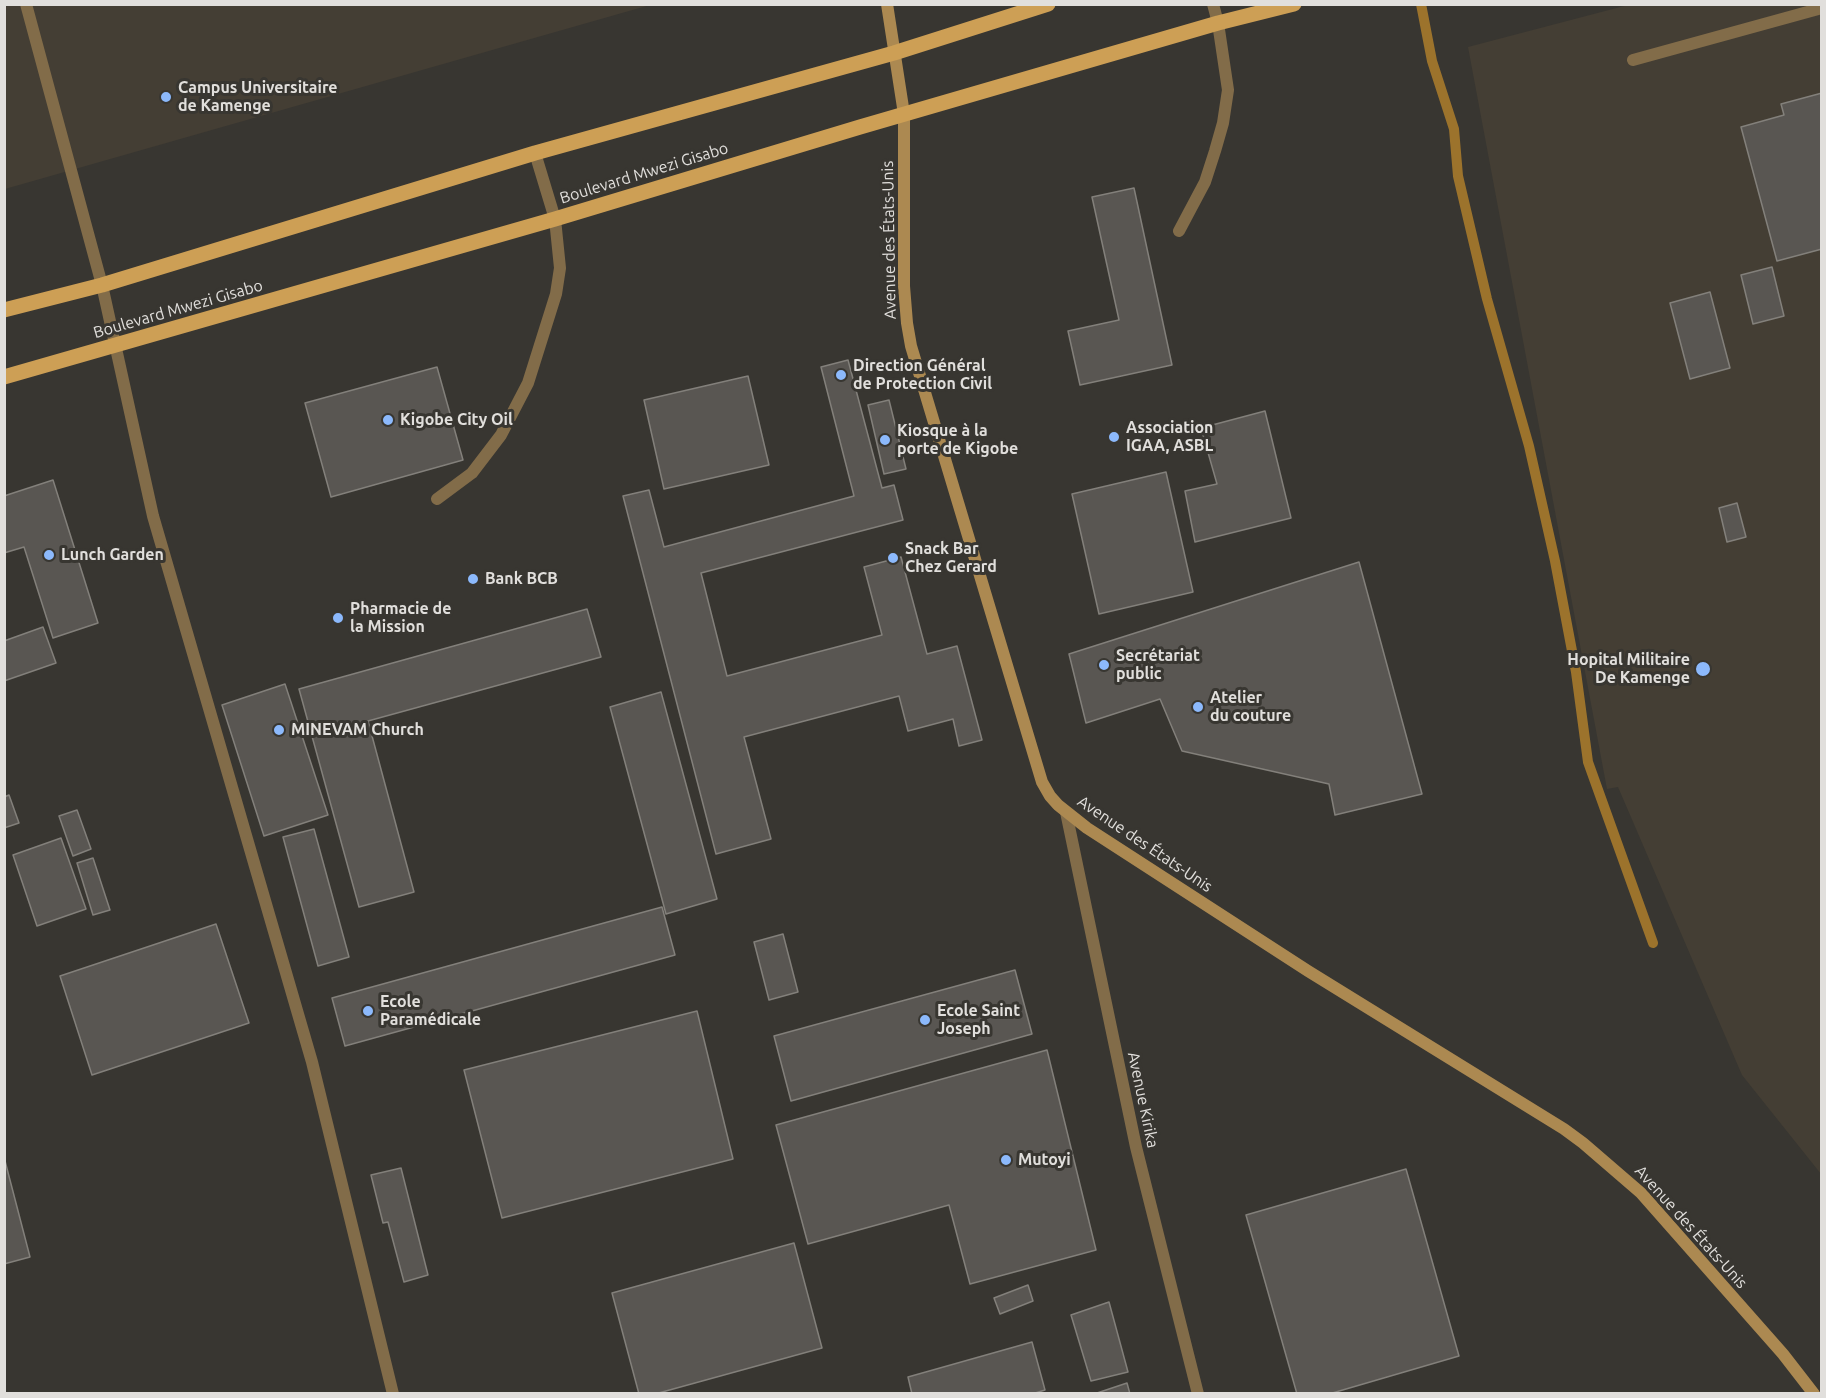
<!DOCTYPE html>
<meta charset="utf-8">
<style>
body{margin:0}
#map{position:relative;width:1826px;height:1398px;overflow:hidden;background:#383631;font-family:Ubuntu,sans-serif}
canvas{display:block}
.frame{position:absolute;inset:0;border:6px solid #e1dfdc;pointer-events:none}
</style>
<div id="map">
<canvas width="1826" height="1398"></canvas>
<div class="frame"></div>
</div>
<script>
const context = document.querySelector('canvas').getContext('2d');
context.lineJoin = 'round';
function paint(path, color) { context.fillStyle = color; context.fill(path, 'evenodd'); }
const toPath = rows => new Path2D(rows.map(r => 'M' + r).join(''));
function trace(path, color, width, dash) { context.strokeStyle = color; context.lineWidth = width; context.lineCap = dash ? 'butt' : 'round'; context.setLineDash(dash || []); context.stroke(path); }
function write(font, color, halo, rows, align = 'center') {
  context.font = font + ' Ubuntu,sans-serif'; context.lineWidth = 6; context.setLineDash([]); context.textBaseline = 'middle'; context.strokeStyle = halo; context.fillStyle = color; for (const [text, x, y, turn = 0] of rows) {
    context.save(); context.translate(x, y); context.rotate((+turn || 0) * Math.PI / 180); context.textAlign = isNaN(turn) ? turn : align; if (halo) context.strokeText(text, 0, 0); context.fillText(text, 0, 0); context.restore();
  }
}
const built = toPath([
 [5,5,650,5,5,189],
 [1628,5,1821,5,1821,1174,1742,1075,1618,787,1607,789,1468,47]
]);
const stream = toPath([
 [1421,4,1432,61,1454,129,1458,176,1487,299,1529,446,1555,561,1576,672,1588,762,1653,943]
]);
const building = toPath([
 [1822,93,1822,249,1777,261,1741,127,1784,115,1781,104,1822,93],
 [1134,188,1172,365,1080,385,1068,331,1119,320,1092,197,1134,188],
 [1772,267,1784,316,1753,324,1741,275,1772,267],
 [1710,292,1730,368,1690,379,1670,303,1710,292],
 [848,360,882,488,894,485,903,520,701,573,727,676,882,635,864,567,901,557,927,654,957,646,982,740,959,746,953,719,908,731,899,696,744,737,771,839,716,854,623,496,649,490,664,547,854,496,821,367,848,360],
 [437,367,463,460,331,497,305,403,437,367],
 [748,376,769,465,664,489,644,400,748,376],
 [889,400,906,469,884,474,868,405,889,400],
 [1265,411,1291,518,1195,542,1185,491,1217,484,1201,428,1265,411],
 [1166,472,1193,592,1099,614,1072,494,1166,472],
 [53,480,98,623,53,638,24,547,4,553,4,496,53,480],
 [1737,503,1746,537,1727,542,1719,508,1737,503],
 [1359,562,1422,794,1335,815,1329,784,1182,751,1160,699,1086,723,1069,654,1359,562],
 [587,609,601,657,368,721,414,892,359,907,299,689,587,609],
 [43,627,56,663,4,681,4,641,43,627],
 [285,684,328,815,264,836,222,705,285,684],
 [661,692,717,899,666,914,610,707,661,692],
 [9,795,19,823,4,828,4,797,9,795],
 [77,810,91,849,73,856,59,816,77,810],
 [314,829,349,957,318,966,283,837,314,829],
 [61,838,86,909,37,926,13,855,61,838],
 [93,858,110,910,93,915,77,863,93,858],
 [662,907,675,955,345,1046,332,998,662,907],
 [216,924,249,1023,92,1075,60,976,216,924],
 [783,934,798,992,769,1000,754,942,783,934],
 [1015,970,1032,1034,791,1101,774,1036,1015,970],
 [697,1011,733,1159,502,1218,464,1070,697,1011],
 [1047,1050,1096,1250,970,1284,949,1205,808,1244,776,1125,1047,1050],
 [4,1157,30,1257,4,1264,4,1157],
 [401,1168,428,1275,404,1282,388,1222,383,1223,371,1175,401,1168],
 [1406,1169,1459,1356,1329,1394,1297,1394,1246,1215,1406,1169],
 [794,1243,822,1348,655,1394,639,1394,612,1293,794,1243],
 [1028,1285,1033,1301,1000,1314,994,1298,1028,1285],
 [1109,1302,1128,1372,1091,1381,1071,1315,1109,1302],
 [1032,1342,1045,1390,1032,1394,912,1394,908,1377,1032,1342],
 [1127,1383,1130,1394,1097,1394,1097,1393,1127,1383]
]);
const lane = toPath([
 [26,4,102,285,153,516,312,1062,393,1394],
 [1633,60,1822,8],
 [1179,231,1205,182,1215,151,1223,123,1228,90,1218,23,1213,4],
 [437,499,472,473,501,435,528,383,556,294,560,268,555,219,535,153]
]);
const street = toPath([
 [1066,812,1136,1147,1198,1394]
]);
const secondary = toPath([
 [887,4,904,114,904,286,907,323,911,346,1042,782,1050,796,1058,805,1087,828,1308,971,1564,1129,1583,1143,1641,1193,1783,1354,1814,1394]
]);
const primary = toPath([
 [4,310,102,285,535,153,894,53,1048,4],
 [4,377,555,219,860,127,1218,23,1294,4]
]);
const markers = [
 [166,97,6,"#8cb9fc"],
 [841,375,6,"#8cb9fc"],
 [388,420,6,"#8cb9fc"],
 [1114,437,6,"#8cb9fc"],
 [885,440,6,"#8cb9fc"],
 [49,555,6,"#8cb9fc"],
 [893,558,6,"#8cb9fc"],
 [473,579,6,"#8cb9fc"],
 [338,618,6,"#8cb9fc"],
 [1104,665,6,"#8cb9fc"],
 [1703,669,8,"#8cb9fc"],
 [1198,707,6,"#8cb9fc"],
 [279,730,6,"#8cb9fc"],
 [368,1011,6,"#8cb9fc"],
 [925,1020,6,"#8cb9fc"],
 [1006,1160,6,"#8cb9fc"]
];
const poiNames = [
 ["Campus Universitaire",178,88],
 ["de Kamenge",178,106],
 ["Direction Général",853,366],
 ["de Protection Civil",853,384],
 ["Kigobe City Oil",400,420],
 ["Association",1126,428],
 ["IGAA, ASBL",1126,446],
 ["Kiosque à la",897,431],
 ["porte de Kigobe",897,449],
 ["Snack Bar",905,549],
 ["Chez Gerard",905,567],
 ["Lunch Garden",61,555],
 ["Bank BCB",485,579],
 ["Pharmacie de",350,609],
 ["la Mission",350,627],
 ["Secrétariat",1116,656],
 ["public",1116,674],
 ["Hopital Militaire",1690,660,"right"],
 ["De Kamenge",1690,678,"right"],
 ["Atelier",1210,698],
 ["du couture",1210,716],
 ["MINEVAM Church",291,730],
 ["Ecole",380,1002],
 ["Paramédicale",380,1020],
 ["Ecole Saint",937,1011],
 ["Joseph",937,1029],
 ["Mutoyi",1018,1160]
];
const streetNames = [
 ["Boulevard Mwezi Gisabo",644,173,-17],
 ["Avenue des États-Unis",889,240,-91],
 ["Boulevard Mwezi Gisabo",178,309,-16],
 ["Avenue des États-Unis",1145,844,34],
 ["Avenue Kirika",1143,1100,78],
 ["Avenue des États-Unis",1691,1227,48]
];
paint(built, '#443e34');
trace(stream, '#9c732c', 10);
paint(building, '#595652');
trace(building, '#83807b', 1.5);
trace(lane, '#826c49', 12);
trace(street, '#826c49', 12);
trace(secondary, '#ac8951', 12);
trace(primary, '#cd9f55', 15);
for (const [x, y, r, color] of markers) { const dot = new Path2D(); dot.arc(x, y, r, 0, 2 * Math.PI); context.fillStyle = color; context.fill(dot); trace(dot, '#383631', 2); }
write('bold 16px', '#e1dfdc', '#383631', poiNames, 'left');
write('16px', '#e1dfdc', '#383631', streetNames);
</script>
